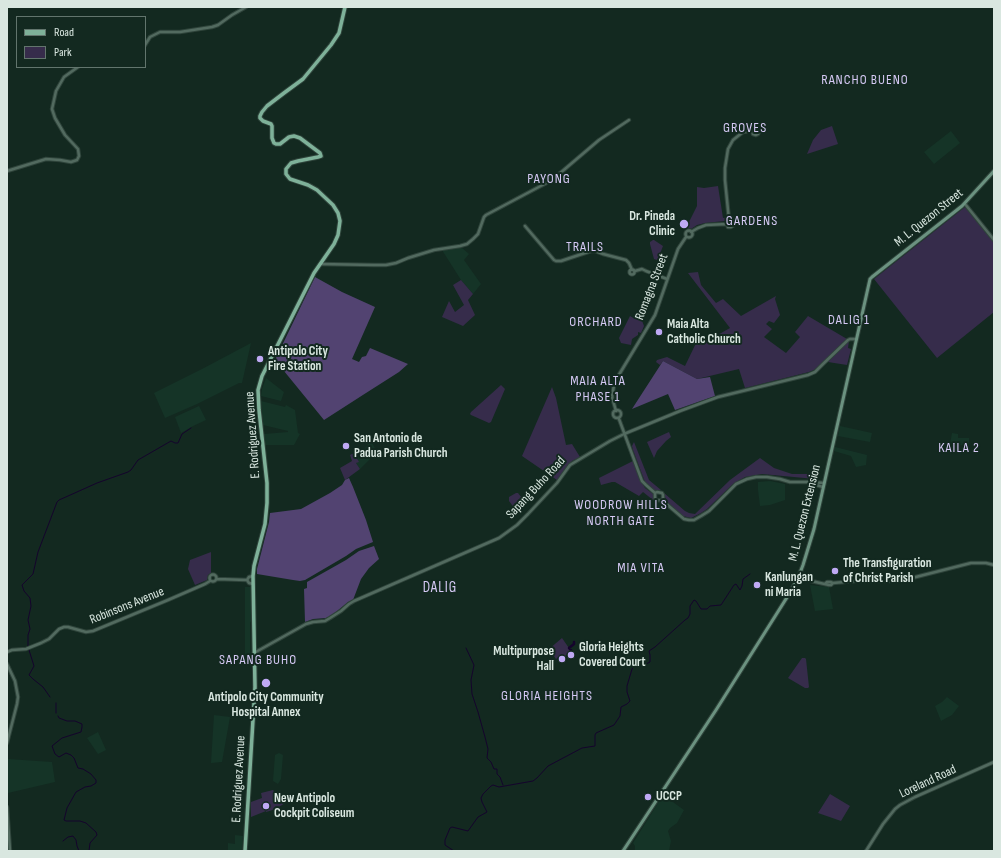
<!DOCTYPE html>
<style>
body{margin:0}
#map{position:relative;width:1001px;height:858px;overflow:hidden;background:#132920;font-family:"Sofia Sans Condensed",sans-serif}
canvas{display:block}
.frame{position:absolute;inset:0;border:8px solid #d9e7e0;pointer-events:none}
.legend{position:absolute;left:16px;top:16px;width:130px;height:52px;box-sizing:border-box;background:#132920;border:1px solid #62756d;margin:0;padding:5px 7px;list-style:none;font-size:12px;color:#d9e7e0}
.legend li{display:flex;align-items:center;gap:8px;height:20px}
.legend b{width:20px;border:1px solid #62756d}
</style>
<div id="map">
<canvas width="1001" height="858"></canvas>
<div class="frame"></div>
<ul class="legend">
<li><b style="height:5px;background:#7eb199"></b>Road</li>
<li><b style="height:11px;background:#362c4b"></b>Park</li>
</ul>
</div>
<script>
const context = document.querySelector('canvas').getContext('2d');
context.lineJoin = 'round';
function paint(path, color) { context.fillStyle = color; context.fill(path, 'evenodd'); }
const toPath = rows => new Path2D(rows.map(r => 'M' + r).join(''));
function trace(path, color, width, dash) { context.strokeStyle = color; context.lineWidth = width; context.lineCap = dash ? 'butt' : 'round'; context.setLineDash(dash || []); context.stroke(path); }
function write(font, color, halo, rows, align = 'center') {
  context.font = font + ' "Sofia Sans Condensed",sans-serif'; context.lineWidth = 4; context.setLineDash([]); context.textBaseline = 'middle'; context.strokeStyle = halo; context.fillStyle = color; for (const [text, x, y, turn = 0] of rows) {
    context.save(); context.translate(x, y); context.rotate((+turn || 0) * Math.PI / 180); context.textAlign = isNaN(turn) ? turn : align; if (halo) context.strokeText(text, 0, 0); context.fillText(text, 0, 0); context.restore();
  }
}
const built = toPath([
 [951,131,960,143,934,164,924,152],
 [461,247,469,254,464,260,481,284,473,294,461,280,442,250,450,248,451,249],
 [251,343,242,383,239,383,197,404,165,418,154,393,202,369],
 [266,378,284,392,281,401,261,396,262,389],
 [261,401,285,407,286,405,295,410,298,433,300,434,294,445,265,445,264,434,288,432,288,431,263,425],
 [199,406,206,420,193,426,181,433,175,417],
 [840,426,872,433,870,442,838,436],
 [952,433,958,434,958,438,969,438,969,445,958,445,950,444],
 [371,441,377,452,360,469,356,463,358,461,354,453,365,448],
 [835,447,867,455,866,465,856,467,851,456,834,451],
 [770,481,785,484,785,500,770,505,760,506,758,490,758,482],
 [810,585,829,587,833,609,815,611],
 [245,587,251,587,251,621,250,623,250,654,245,655],
 [947,697,959,706,952,715,941,721,935,706,942,702],
 [214,715,230,717,222,762,211,763],
 [98,732,106,750,98,754,87,738],
 [279,753,283,755,281,779,278,784,273,781,275,755],
 [8,759,52,762,55,782,8,793],
 [663,795,684,810,677,823,670,828,668,831,671,841,669,851,635,851,635,846,633,843],
 [235,835,243,836,242,851,228,851,228,843,235,844]
]);
const green = toPath([
 [832,126,838,144,807,154,813,140,821,130],
 [718,186,723,218,728,217,725,221,705,223,697,225,691,229,690,228,687,229,686,228,697,206,697,187,704,188],
 [965,207,994,242,994,312,937,358,874,279],
 [653,240,654,240,663,246,658,259,657,260,654,259,650,244,650,242],
 [698,272,701,285,716,303,723,299,741,316,776,296,775,299,780,315,774,323,769,321,766,324,772,329,764,337,786,353,800,337,795,332,808,316,847,339,823,363,814,370,809,372,745,388,739,369,697,379,663,361,660,365,656,362,657,360,667,357,685,366,698,339,716,342,714,337,730,328,688,273],
 [461,280,473,294,468,300,475,315,463,326,442,317,449,301,455,312,464,305,453,285],
 [630,316,635,319,641,318,644,326,641,333,638,332,638,335,632,339,631,345,621,343,619,338],
 [849,341,848,348,851,349,847,365,828,362,840,349],
 [501,385,505,389,491,422,489,423,471,415,470,414,471,412],
 [552,387,556,398,566,445,572,444,580,457,572,461,557,480,522,456],
 [669,432,671,437,666,441,657,451,654,458,647,442],
 [634,442,649,480,661,490,654,490,645,482,633,450,632,446],
 [354,453,359,462,356,463,360,469,345,480,340,468,352,461,350,455],
 [760,458,774,468,792,474,812,474,815,479,762,474,745,477,733,484,707,509,701,513,691,518,683,516,666,501,664,493,685,511,689,513,695,514,730,480],
 [633,461,641,481,645,488,653,494,654,499,653,500,643,492,639,496,615,482,612,482,601,485,599,478],
 [516,493,518,493,525,502,524,504,520,506,519,510,517,510,515,509,509,501,509,497],
 [211,552,211,573,208,575,207,580,195,585,188,569,190,560],
 [562,638,571,651,564,657,562,654,556,659,549,649],
 [802,658,805,658,806,659,809,687,808,688,805,688,788,678],
 [273,790,285,803,276,809,266,812,266,811,251,817,251,802,262,798,261,793],
 [830,794,850,806,841,821,818,813]
]);
const forest = toPath([
 [315,277,342,292,375,307,352,359,359,362,362,357,366,356,370,348,408,364,399,372,366,393,324,420,275,360],
 [663,361,697,379,710,377,715,396,675,410,668,394,632,409],
 [349,478,353,487,366,520,373,542,356,549,346,556,305,580,300,581,293,580,257,574,257,569,269,522,270,513,301,509,330,493,342,485,345,480],
 [374,546,379,559,369,568,361,579,353,600,348,602,331,616,326,618,313,619,305,622,304,589,307,588,307,582,346,560,359,551]
]);
const stream = toPath([
 [28,647,28,635,30,629,28,620,31,606,30,598,24,591,22,585,33,574,38,552,57,502,59,500,68,496,97,483,128,472,131,470,138,460,171,441,175,443,178,443,182,434,191,428],
 [466,648,474,665,471,680,472,694,478,712,485,737,488,749,487,758,491,762,494,769,497,769,497,774,500,777,503,785],
 [29,650,34,666,29,675,33,679,43,687,50,697],
 [56,703,56,713],
 [58,716,59,718,67,721,75,721,82,724,82,727,81,732,62,738,52,746,55,754,59,757,66,753,71,755,74,758,78,768,83,769,91,774,96,780,96,783,91,786,85,787,76,792,67,808,64,820,66,821,80,821,86,823,96,832,97,835,90,843,89,851],
 [63,841,68,837,73,836,76,840,77,846,79,851],
 [454,851,445,845,445,840,450,828,452,827,468,831,478,817,487,812,482,802,481,798,483,794,491,786,493,785,499,787,533,781,537,778,548,766,582,748,595,746,595,735,596,733,614,725,620,716,621,707,627,704,630,701,627,692,627,686,632,669,635,665,644,665,650,662,650,655,649,651,655,647,685,620,688,618,690,614,690,606,694,600,696,601,701,609,707,609,710,606,721,605,734,585,736,584,740,590,742,586,743,579,750,574]
]);
const canal = toPath([
 [571,650,569,648,574,644,574,642]
]);
const tertiary = toPath([
 [145,45,150,37,160,32,180,32,212,27,218,25,232,15,246,7],
 [7,171,46,159,60,160,71,162,77,160,79,156,78,149,65,135,55,118,52,109,56,91,64,77,78,67],
 [965,204,994,240],
 [729,220,733,221,734,223,734,225,731,227,728,227,727,224,727,221,729,220,725,180,725,168,728,149,733,140,743,132,752,131,754,128,756,128,759,129,759,131,758,134,756,135,753,134,752,131],
 [525,226,554,260,556,261,561,261,591,251,595,251,603,254,626,260,629,263,632,270],
 '685.5 234a3.5 3.5 0 1 1 7 0a3.5 3.5 0 1 1-7 0Z',
 [691,232,698,228,706,225,727,224],
 [320,264,374,265,386,265,396,263,408,258,434,250,460,246,467,244,473,239,478,234,484,217,486,215,552,180,599,140,629,120],
 '629.5 272a2.5 2.5 0 1 1 5 0a2.5 2.5 0 1 1-5 0Z',
 [635,271,642,269,646,271,667,279],
 '613 414a4 4 0 1 1 8 0a4 4 0 1 1-8 0Z',
 [616,411,612,397,614,385,617,378,655,315,678,249,686,237],
 [619,419,642,481,646,485,655,493,655,498,656,500,663,501,684,519,689,520,694,520,701,516,709,511,736,484,747,479,756,477,767,477,780,479,790,482,812,482,824,483],
 [810,483,823,487],
 [655,493,657,492,662,493,663,495,663,501],
 '209.5 578a3.5 3.5 0 1 1 7 0a3.5 3.5 0 1 1-7 0Z',
 [798,578,829,585,831,585,833,583,855,581,897,581,904,580,971,563,986,563,994,565],
 [217,579,247,580],
 [253,584,249,583,247,580,249,577,253,576],
 [825,584,827,582,831,582,833,583],
 [7,652,12,650,26,649,41,643,49,639,59,629,64,627,68,627,86,632,93,631,168,600,205,584,210,581],
 [254,653,306,624,313,622,325,621,330,618,341,611,349,604,354,601,499,538,517,525,528,514,557,483,570,465,610,441,624,434,680,411,718,397,808,375,815,372,823,364,848,340,850,339,856,339],
 [7,664,15,681,18,697,17,704,7,743],
 [7,807,10,851],
 [866,851,883,824,895,809,900,805,915,797,994,762]
]);
const secondary = toPath([
 [623,851,716,710,791,591,798,578,803,565,814,529,870,279,872,277,962,206,994,171]
]);
const primary = toPath([
 [245,851,255,687,253,576,254,566,265,524,267,503,267,483,259,410,258,390,262,376,314,273,334,244,338,235,340,221,338,213,333,205,317,190,308,185,290,179,286,174,286,169,291,163,298,161,318,157,321,156,320,153,300,138,294,136,289,137,280,144,276,144,274,143,272,138,272,126,271,124,263,121,260,118,260,116,262,112,267,106,284,93,303,79,331,45,339,33,345,7]
]);
const markers = [
 [684,224,5,"#bfa9f4"],
 [659,332,4,"#bfa9f4"],
 [260,359,4,"#bfa9f4"],
 [346,446,4,"#bfa9f4"],
 [835,571,4,"#bfa9f4"],
 [757,585,4,"#bfa9f4"],
 [571,655,4,"#bfa9f4"],
 [562,659,4,"#bfa9f4"],
 [266,683,5,"#bfa9f4"],
 [648,797,4,"#bfa9f4"],
 [266,806,4,"#bfa9f4"]
];
const poiNames = [
 ["Dr. Pineda",675,217,"right"],
 ["Clinic",675,232,"right"],
 ["Maia Alta",667,325],
 ["Catholic Church",667,340],
 ["Antipolo City",268,352],
 ["Fire Station",268,367],
 ["San Antonio de",354,439],
 ["Padua Parish Church",354,454],
 ["The Transfiguration",843,564],
 ["of Christ Parish",843,579],
 ["Kanlungan",765,578],
 ["ni Maria",765,593],
 ["Gloria Heights",579,648],
 ["Covered Court",579,663],
 ["Multipurpose",554,652,"right"],
 ["Hall",554,667,"right"],
 ["Antipolo City Community",266,698,"center"],
 ["Hospital Annex",266,713,"center"],
 ["UCCP",656,797],
 ["New Antipolo",274,799],
 ["Cockpit Coliseum",274,814]
];
const streetNames = [
 ["M. L. Quezon Street",929,218,-39],
 ["Romagna Street",652,287,-69],
 ["E. Rodriguez Avenue",253,435,-94],
 ["Sapang Buho Road",536,488,-47],
 ["M. L. Quezon Extension",805,513,-76],
 ["Robinsons Avenue",127,606,-22],
 ["E. Rodriguez Avenue",239,779,-87],
 ["Loreland Road",928,782,-25]
];
const neighbourhoodNames = [
 ["RANCHO BUENO",865,80],
 ["GROVES",745,128],
 ["PAYONG",549,179],
 ["GARDENS",752,221],
 ["TRAILS",585,247],
 ["DALIG 1",849,320],
 ["ORCHARD",596,322],
 ["MAIA ALTA",598,381],
 ["PHASE 1",598,397],
 ["KAILA 2",959,448],
 ["WOODROW HILLS",621,505],
 ["NORTH GATE",621,521],
 ["MIA VITA",641,568],
 ["SAPANG BUHO",258,660],
 ["GLORIA HEIGHTS",547,696]
];
const quarterNames = [
 ["DALIG",440,588]
];
paint(built, '#153427');
paint(green, '#362c4b');
paint(forest, '#524371');
trace(stream, '#15042c', 1);
trace(canal, '#15042c', 2.5);
trace(tertiary, '#2f443b', 4.5);
trace(secondary, '#2f443b', 5);
trace(primary, '#2f443b', 5.5);
trace(tertiary, '#526a5f', 2.5);
trace(secondary, '#6b9280', 3);
trace(primary, '#7eb199', 3.5);
for (const [x, y, r, color] of markers) { const dot = new Path2D(); dot.arc(x, y, r, 0, 2 * Math.PI); context.fillStyle = color; context.fill(dot); trace(dot, '#132920', 1.5); }
write('bold 13px', '#d9e7e0', '#132920', poiNames, 'left');
write('13px', '#d9e7e0', '#132920', streetNames);
context.letterSpacing = '1px';
write('14px', '#d6caf5', '#132920', neighbourhoodNames);
context.letterSpacing = '0px';
context.letterSpacing = '1px';
write('15px', '#d6caf5', '#132920', quarterNames);
context.letterSpacing = '0px';
</script>
